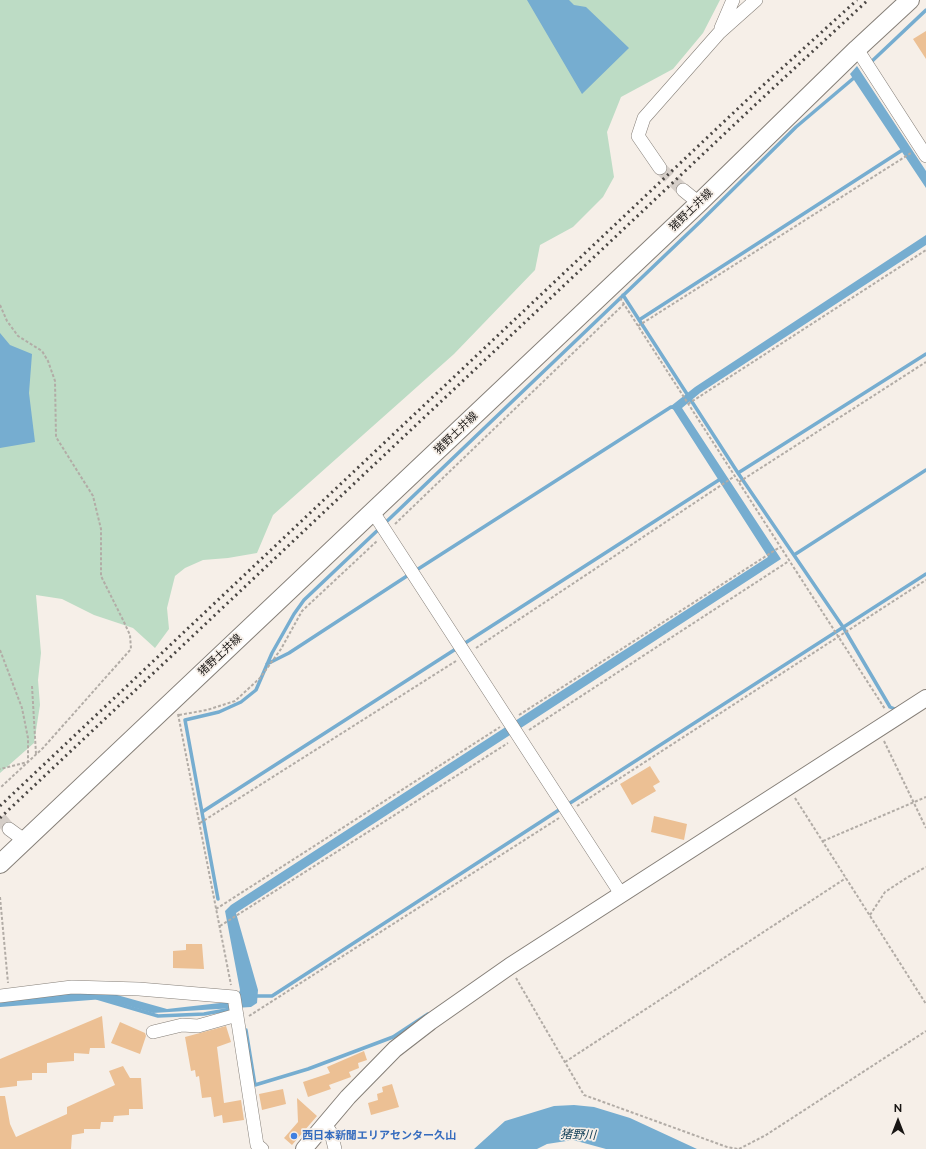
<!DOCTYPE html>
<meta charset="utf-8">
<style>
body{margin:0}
#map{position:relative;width:926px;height:1149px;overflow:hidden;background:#f6efe8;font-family:Raleway,sans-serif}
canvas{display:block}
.north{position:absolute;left:878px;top:1101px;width:40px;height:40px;-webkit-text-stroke:3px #f6efe8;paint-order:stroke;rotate:0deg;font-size:11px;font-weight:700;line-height:16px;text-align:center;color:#191614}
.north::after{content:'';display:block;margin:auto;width:14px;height:18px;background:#191614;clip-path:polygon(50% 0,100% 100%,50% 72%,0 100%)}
</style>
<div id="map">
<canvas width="926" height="1149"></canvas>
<div class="north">N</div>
</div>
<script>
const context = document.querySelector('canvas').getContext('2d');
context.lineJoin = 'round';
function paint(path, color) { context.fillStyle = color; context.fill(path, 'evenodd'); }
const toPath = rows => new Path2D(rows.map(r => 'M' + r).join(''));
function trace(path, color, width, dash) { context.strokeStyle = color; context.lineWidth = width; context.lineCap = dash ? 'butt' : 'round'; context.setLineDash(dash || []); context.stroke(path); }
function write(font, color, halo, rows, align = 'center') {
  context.font = font + ' Raleway,"Noto Sans JP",sans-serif'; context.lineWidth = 3.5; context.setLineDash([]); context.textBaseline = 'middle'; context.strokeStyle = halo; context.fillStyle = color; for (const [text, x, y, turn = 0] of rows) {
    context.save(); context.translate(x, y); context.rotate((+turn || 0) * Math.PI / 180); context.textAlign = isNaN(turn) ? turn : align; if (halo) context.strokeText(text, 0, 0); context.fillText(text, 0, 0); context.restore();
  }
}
const green = toPath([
 [0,0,720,0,703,33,673,69,621,97,607,132,614,177,603,197,573,227,540,245,535,270,454,354,273,515,257,553,228,558,203,560,185,568,175,576,167,608,169,629,155,648,133,628,94,615,62,599,36,595,41,653,38,680,40,705,34,743,0,773]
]);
const water = toPath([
 [527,0,569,0,574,5,586,7,629,48,582,94],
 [857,66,926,171,926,188,850,74],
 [926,235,926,245,700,393,682,408,781,559,236,913,258,990,257,1003,251,1007,153,1013,104,999,0,1007,0,1000,89,992,117,995,167,1009,229,1002,237,998,240,990,225,911,231,905,768,557,671,406,695,387],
 [0,333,10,345,32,354,29,393,35,442,0,448],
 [574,1105,594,1107,630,1118,697,1149,606,1149,573,1140,547,1144,537,1149,474,1149,505,1121,554,1106]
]);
const stream = toPath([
 [870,63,926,10],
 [623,295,738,473,843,627,890,707,897,710],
 [639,320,904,149],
 [738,473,926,354],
 [384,524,701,221,796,127,855,77],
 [794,555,926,470],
 [415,571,671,407,676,408],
 [267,664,289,653,410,574],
 [567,805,926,574],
 [202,812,722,478],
 [218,899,185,720,219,712,241,702,256,690,272,653,294,614,304,600,380,528],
 [254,996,272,996,562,808],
 [97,998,158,1016,204,1014,226,1010,231,1007],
 [246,1030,255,1085,308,1069,393,1037,428,1014]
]);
const building = toPath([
 [926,31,926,59,913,39],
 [650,766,660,782,653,786,656,791,632,805,620,784],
 [654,816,687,824,684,840,651,832],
 [186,944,202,944,204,969,173,968,173,951,186,950],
 [102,1016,105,1048,90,1048,89,1054,74,1053,74,1061,47,1063,47,1073,32,1073,32,1080,17,1081,17,1086,0,1088,0,1059],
 [120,1022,145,1033,146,1036,140,1054,111,1043],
 [226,1026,231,1042,217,1047,224,1103,241,1100,244,1120,223,1123,222,1115,214,1117,211,1097,202,1098,199,1076,196,1077,195,1070,191,1071,185,1037],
 [364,1051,367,1060,358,1063,359,1068,349,1072,351,1077,329,1085,331,1089,308,1097,303,1082,330,1073,327,1067],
 [123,1066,130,1078,141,1078,143,1109,129,1109,129,1115,114,1116,113,1122,101,1122,100,1129,84,1129,84,1133,72,1135,71,1149,0,1149,0,1096,5,1096,10,1124,16,1137,67,1114,67,1107,115,1085,109,1071],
 [392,1084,399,1107,371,1115,368,1103,378,1100,377,1094,383,1092,382,1087],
 [283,1089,286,1104,262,1110,259,1094],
 [297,1098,317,1116,292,1145,284,1138,298,1122]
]);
const minorTunnel = toPath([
 [660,168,683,190],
 [0,818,9,829]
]);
const path = toPath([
 [620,298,885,709],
 [0,305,7,321,18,336,42,351,48,361,55,381,56,437,93,496,101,529,101,576,123,620,130,635,131,649,43,748,0,788],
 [638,326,911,153],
 [688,404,926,250],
 [739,482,926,362],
 [395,524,624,304],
 [476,648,735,476],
 [0,650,22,708,28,738,28,762,0,769],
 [32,686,36,754],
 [178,714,231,985],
 [179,715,207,710,235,701,260,678,281,649,302,611,377,541],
 [519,715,780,547],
 [529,730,789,561],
 [884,741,926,828],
 [795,798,926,1004],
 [577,806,926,580],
 [200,823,456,661],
 [823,841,926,797],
 [0,897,8,983],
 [216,909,500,727],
 [870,915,885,892,908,877,926,867],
 [220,926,508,743],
 [516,978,584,1095,727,1147,738,1149],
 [249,1016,559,818],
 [565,1062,846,878],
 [739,1149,766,1135,926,1031]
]);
const minor = toPath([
 [721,28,733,0],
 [857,49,926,156],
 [660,168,638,136,644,118,719,33,756,0],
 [683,190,699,203],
 [373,512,621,894],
 [9,829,24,840],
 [0,996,72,987,139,989,234,997,257,1145,262,1149],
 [153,1032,182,1025,198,1026,237,1015],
 [325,1124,331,1133,335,1149]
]);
const tertiary = toPath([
 [304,1149,348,1097,395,1049,430,1022,510,966,926,698]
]);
const secondary = toPath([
 [0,864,699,203,857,49,910,0]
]);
const rail = toPath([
 [0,806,748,99,857,0],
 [0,818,755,105,868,0]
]);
const markers = [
 [294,1136,4,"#3f7fe0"]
];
const streetNames = [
 ["猪野土井線",691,210,-44],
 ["猪野土井線",456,433,-44],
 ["猪野土井線",220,655,-43]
];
const shopNames = [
 ["西日本新聞エリアセンター久山",302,1136]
];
const waterNames = [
 ["猪野川",578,1135,2]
];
paint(green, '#bddcc5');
paint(water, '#76add0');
trace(stream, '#76add0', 3.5);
paint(building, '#ecc094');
trace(minorTunnel, '#d5cec8', 13, [13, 6]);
trace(minor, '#857f78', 14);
trace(tertiary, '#857f78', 18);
trace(secondary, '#857f78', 20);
trace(path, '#b2aca6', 2, [3, 2]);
trace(minor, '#fff', 13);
trace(tertiary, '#fff', 16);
trace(secondary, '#fff', 18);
trace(rail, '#4a4643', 3, [2, 4]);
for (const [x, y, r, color] of markers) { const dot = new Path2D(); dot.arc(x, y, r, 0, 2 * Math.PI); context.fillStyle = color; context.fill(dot); trace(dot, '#f6efe8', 1.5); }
write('11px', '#191614', '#f6efe8', streetNames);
write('bold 11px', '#366cbe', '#f6efe8', shopNames, 'left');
write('italic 12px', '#0f3d55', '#f6efe8', waterNames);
</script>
